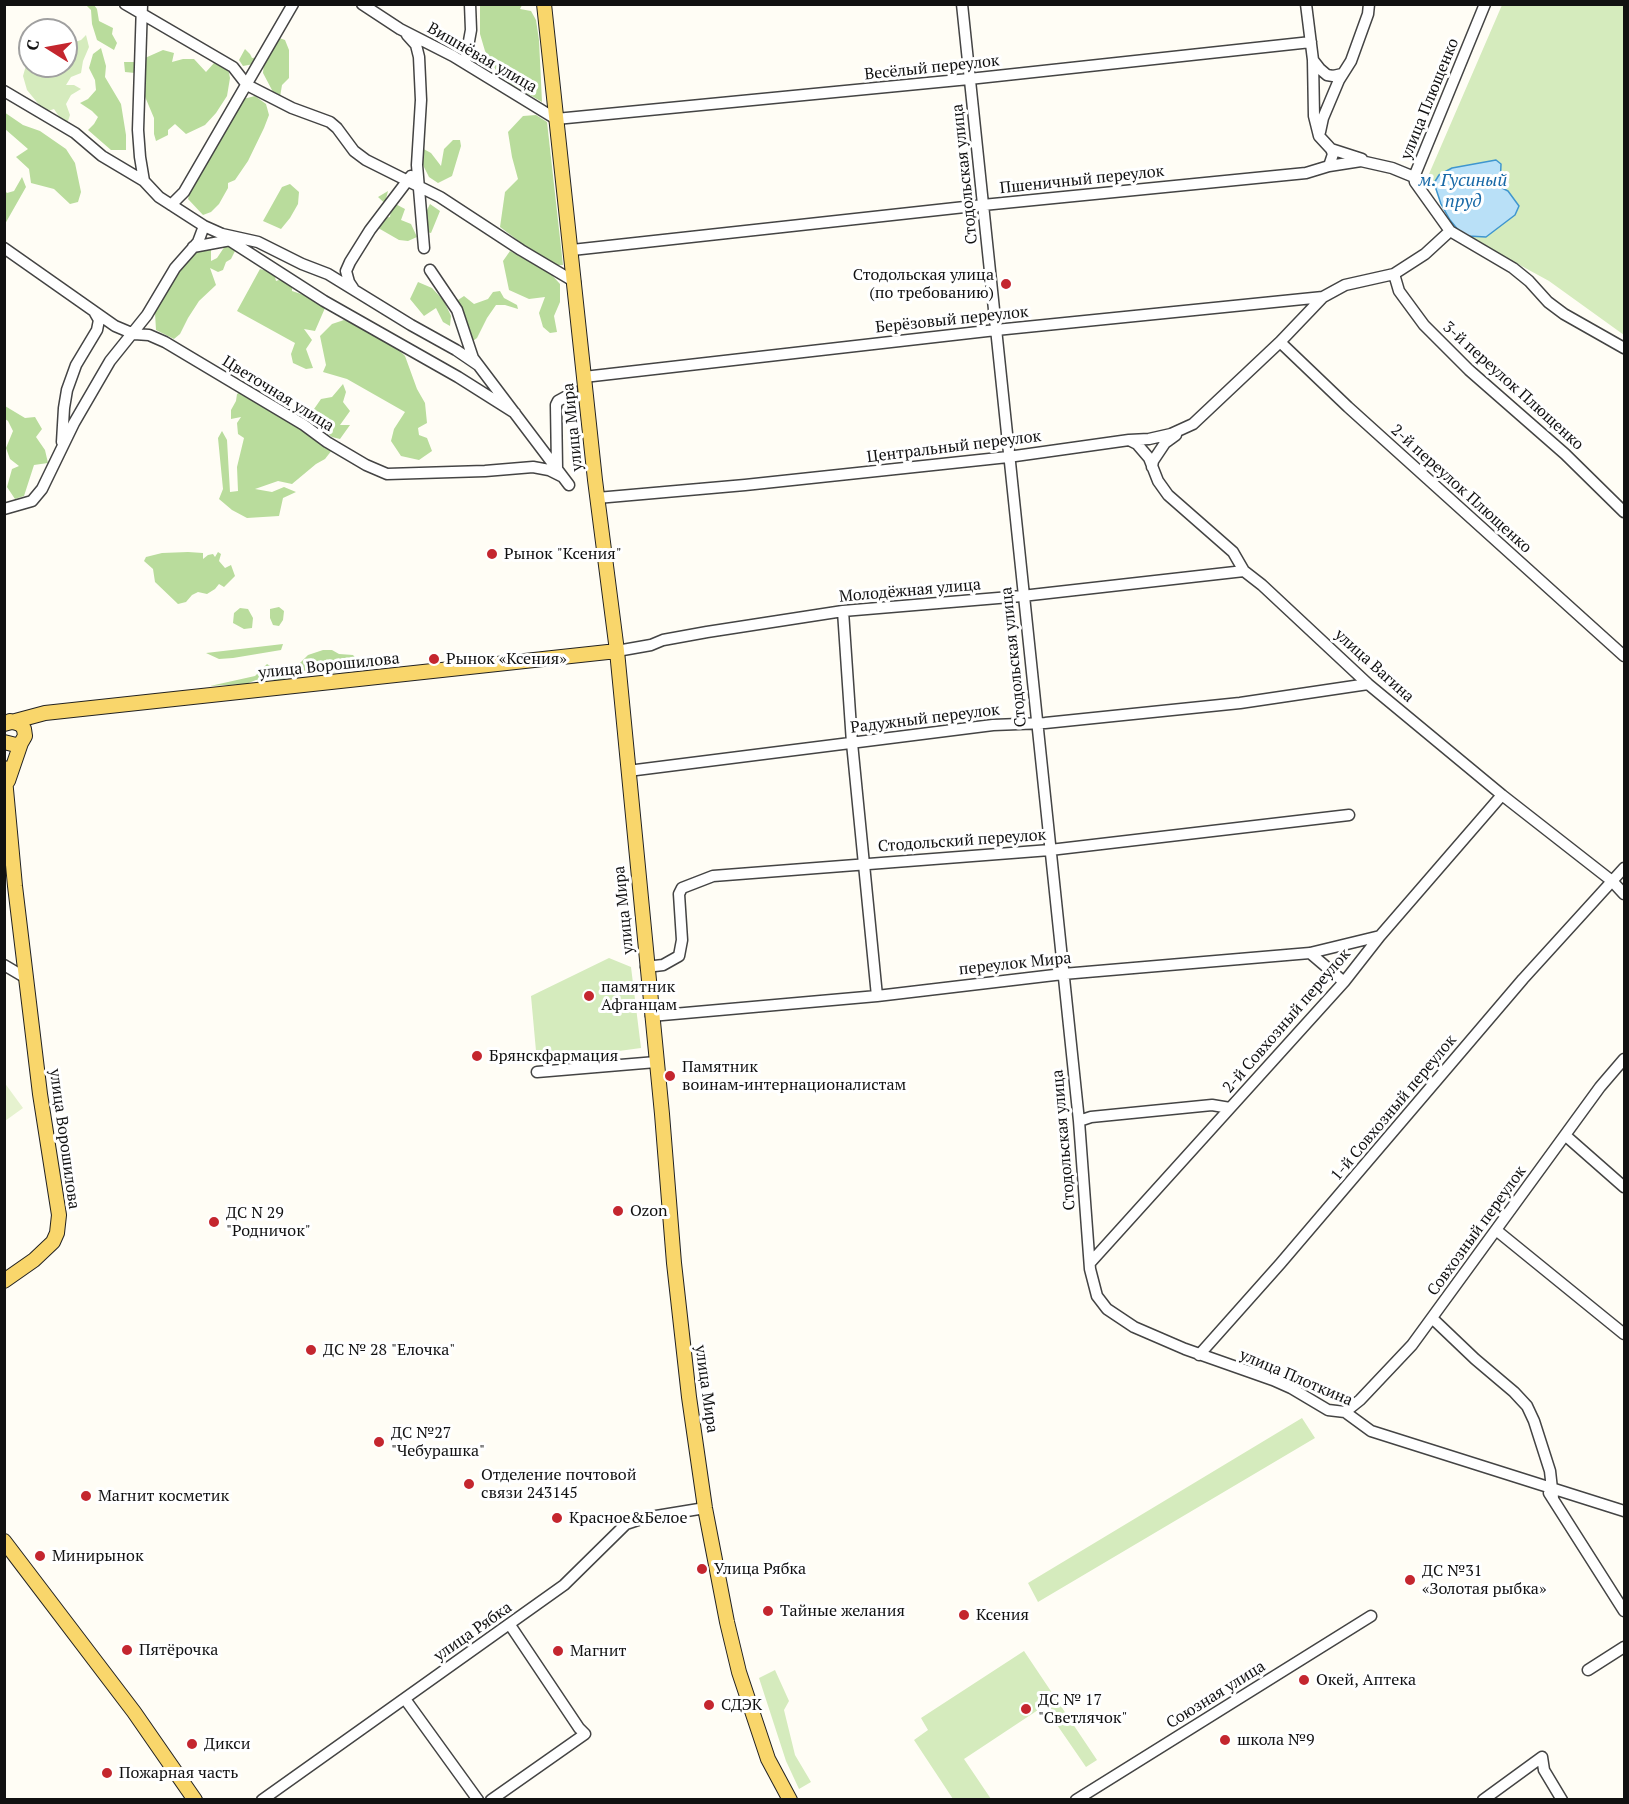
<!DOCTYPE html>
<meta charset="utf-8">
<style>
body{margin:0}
#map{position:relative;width:1629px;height:1804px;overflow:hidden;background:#fffdf5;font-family:"PT Serif",serif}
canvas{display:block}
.frame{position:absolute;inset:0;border:6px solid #111;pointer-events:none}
.north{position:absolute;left:18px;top:18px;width:60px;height:60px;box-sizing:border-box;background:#fff;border:2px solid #a0a0a0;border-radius:50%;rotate:281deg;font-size:16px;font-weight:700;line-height:24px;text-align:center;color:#111}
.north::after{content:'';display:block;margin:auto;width:21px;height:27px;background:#c4262e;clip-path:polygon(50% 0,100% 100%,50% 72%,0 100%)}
</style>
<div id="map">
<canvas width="1629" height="1804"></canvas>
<div class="frame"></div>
<div class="north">С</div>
</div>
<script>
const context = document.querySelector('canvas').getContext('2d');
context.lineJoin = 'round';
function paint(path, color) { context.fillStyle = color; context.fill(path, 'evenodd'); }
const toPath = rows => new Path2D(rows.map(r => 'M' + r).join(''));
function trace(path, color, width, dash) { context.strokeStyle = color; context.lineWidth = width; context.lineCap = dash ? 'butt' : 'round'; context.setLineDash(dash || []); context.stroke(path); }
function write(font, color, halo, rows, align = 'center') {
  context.font = font + ' "PT Serif",serif'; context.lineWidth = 6; context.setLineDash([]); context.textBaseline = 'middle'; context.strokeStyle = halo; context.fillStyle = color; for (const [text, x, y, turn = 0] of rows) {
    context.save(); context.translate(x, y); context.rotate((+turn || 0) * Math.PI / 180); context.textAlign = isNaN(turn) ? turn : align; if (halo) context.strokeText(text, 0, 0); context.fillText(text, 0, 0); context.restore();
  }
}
const green = toPath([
 [1502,5,1624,5,1624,335,1549,281,1454,229,1429,174],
 [66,33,72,43,81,40,86,35,89,47,83,61,81,73,71,77,66,85,74,85,81,89,71,95,66,104,70,115,67,124,62,121,54,109,45,112,27,90,23,76,27,62,30,61,30,66,66,66],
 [609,958,631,967,641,1048,537,1062,531,996],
 [1302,1418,1315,1438,1038,1602,1028,1583],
 [1024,1651,1097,1760,1086,1767,1044,1706,964,1759,991,1799,953,1799,914,1740,928,1730,921,1718],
 [775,1670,789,1701,784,1710,795,1755,811,1782,799,1789,786,1761,759,1678]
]);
const forest = toPath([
 [86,5,94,5,97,9,99,21,113,28,112,34,117,43,114,50,97,40,92,24,91,10],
 [480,5,522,5,520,9,531,11,536,20,539,40,542,102,504,80,493,66,485,51,480,34],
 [276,37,285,40,289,50,289,78,282,85,280,97,273,92,263,73,264,62,243,66,239,60,245,49,250,54,252,58,262,57],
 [101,48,106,66,105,77,121,104,126,135,126,150,111,150,88,130,94,124,98,117,92,111,80,103,88,99,96,90,95,80,89,68,93,54],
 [163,50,174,53,172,62,183,59,194,59,206,72,214,63,228,68,230,78,227,96,216,113,205,125,186,134,175,124,168,130,168,135,156,141,154,134,154,118,135,73,125,72,124,62,136,62],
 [255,96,266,104,269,115,264,128,248,161,235,180,228,183,228,188,219,204,211,212,203,215,188,199,193,183,243,99],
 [4,112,23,125,40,131,66,149,75,163,81,192,78,202,70,204,54,189,31,183,29,169,16,157,28,149,5,129],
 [536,115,547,122,563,265,551,265,500,227,505,192,518,179,512,157,508,132,523,116],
 [453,140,460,140,461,146,452,176,438,183,429,177,422,163,418,146,431,153,441,166,444,149],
 [22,177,26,187,5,224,5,191,7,193,14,191],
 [290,184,299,192,298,204,290,218,281,229,263,221,282,187],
 [388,191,386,199,405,209,401,220,411,224,417,237,408,241,399,240,373,225,379,219,390,217,391,209,378,197],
 [430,204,440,211,431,233,427,232,425,214],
 [227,243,235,251,231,259,226,262,223,270,218,272,210,268,216,285,199,301,188,318,180,334,174,339,156,330,155,313,158,295,194,249,211,248,211,261,217,258],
 [510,251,550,273,560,284,560,302,554,316,557,332,550,333,543,327,539,313,545,297,529,299,509,290,503,261],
 [260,269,274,273,276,281,285,278,292,285,292,291,310,297,325,308,315,331,304,329,312,340,306,349,313,368,306,369,293,363,291,354,295,343,237,311],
 [418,282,432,288,444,301,451,316,450,326,443,322,436,308,424,316,410,299],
 [500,291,504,298,517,305,518,309,505,305,496,305,487,318,477,338,470,343,458,300,464,296,474,304,488,299,493,292],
 [344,320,387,338,405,356,417,389,425,403,427,423,418,428,419,435,427,438,432,451,419,460,401,456,391,441,394,429,405,412,347,379,323,372,326,365,320,336,332,324],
 [343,384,346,392,343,402,350,411,340,425,350,425,340,439,332,437,310,420,314,409,321,399,332,397],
 [242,391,332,450,325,459,316,464,292,484,278,481,255,489,272,492,284,487,296,492,283,498,279,516,247,518,232,510,219,499,223,489,218,438,222,431,227,440,230,492,238,491,237,467,244,438,238,434,237,423,241,417,231,419,231,410,236,401,237,394],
 [5,406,25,418,35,417,42,429,36,437,45,450,48,463,34,465,24,496,15,499,7,487,12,469,19,466,10,459,6,448,13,431,8,421,5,419],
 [188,552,203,553,203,559,208,555,213,554,215,557,218,552,221,554,219,561,225,568,231,565,235,576,224,587,219,584,215,589,207,594,198,592,192,595,186,602,178,604,155,582,153,569,144,561,146,557,162,553],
 [279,607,284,611,283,620,279,626,273,625,270,618,270,609],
 [240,608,248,609,253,618,252,628,244,629,233,623,234,613],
 [283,644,281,650,233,658,219,659,206,653],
 [323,650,332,650,339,654,353,655,358,661,347,670,338,672,293,676,278,681,272,679,256,680,246,684,210,686,255,676,267,664,284,675,291,672,308,655]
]);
const pitch = toPath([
 [4,1082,23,1108,5,1121,4,1121]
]);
const water = toPath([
 [1496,160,1501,164,1500,187,1508,191,1519,206,1515,215,1486,237,1468,236,1459,231,1450,220,1441,204,1434,183,1439,175,1452,168,1496,160]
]);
const minor = toPath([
 [125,4,233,67,247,85,292,108,330,122,337,128,354,151,366,160,440,197,521,250,575,282],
 [142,4,138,130,140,157,144,181],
 [362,4,400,29,453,56,556,119,969,79,1311,42],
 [962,4,1079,1121,1090,1269,1097,1296,1107,1309,1134,1327,1185,1349,1273,1380,1291,1388,1328,1410,1345,1412,1371,1431,1624,1511],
 [1306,4,1313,60,1314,116,1319,136,1331,149,1333,154,1329,166],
 [1485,4,1414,177,1415,182,1450,231,1513,268,1529,281,1548,302,1564,314,1624,348],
 [407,35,416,45,419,57,421,100,417,165,424,248],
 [1313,60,1320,69,1327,75,1333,76,1342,74],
 [465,63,471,30,470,4],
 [4,91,75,133,102,156,144,181,159,197,204,226,222,234,258,242,302,264,328,274,411,325,456,350,478,365],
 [1320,132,1323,118,1339,80,1351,61,1368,14,1369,4],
 [1331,149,1362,159],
 [171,205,184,192,293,4],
 [229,240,324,301,458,377,515,413],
 [193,247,236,239],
 [4,248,115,326,134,334,149,335,165,342,304,425,327,442,366,465,387,474,485,471,533,467,549,470,561,476],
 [572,250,983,205,1306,173,1329,166,1361,161,1392,168,1414,177],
 [430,270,457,310,473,358,569,485],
 [1394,274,1399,291,1424,325,1469,370,1565,454,1624,512],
 [353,288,349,282,346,271,350,262,370,230,411,176],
 [1280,342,1348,407,1624,656],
 [584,377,996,330,1323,297],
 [1129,440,1137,444,1149,458,1158,481,1168,495,1233,552,1244,571,1262,585,1368,684,1502,795,1612,881,1624,894],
 [62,442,64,408,67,390,76,365,97,330,99,320,95,313],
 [1152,467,1153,461,1165,443,1176,435],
 [557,468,556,405,558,401,569,395,572,390],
 [597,498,745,485,1008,457,1129,440,1149,439,1171,434,1193,424,1280,342,1323,297,1345,285,1394,274,1425,254,1450,231],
 [4,509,32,501,42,489,74,423,110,361,147,315,175,268,198,242,204,226],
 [843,611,852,743,877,996],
 [617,651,651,645,663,640,707,632,843,611,1022,596,1244,571],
 [628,771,993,725,1045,723,1240,703,1368,684],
 [1310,953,1344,982],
 [4,965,26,978],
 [646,967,663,965,679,956,682,940,679,894,682,888,713,876,1050,850,1349,815],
 [651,1016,877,996,1063,974,1310,953,1380,936],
 [537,1072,656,1062],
 [1079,1121,1091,1117,1212,1105,1230,1108],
 [1566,1136,1624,1187],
 [1496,1230,1624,1334],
 [1090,1263,1344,982,1380,936,1502,795],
 [1432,1318,1475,1359,1514,1392,1527,1406,1534,1421,1550,1471,1553,1498],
 [1199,1355,1280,1264,1523,979,1624,868],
 [1345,1412,1360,1400,1412,1345,1600,1087,1624,1059],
 [1549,1493,1624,1611],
 [1588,1670,1624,1647],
 [405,1699,478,1800],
 [262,1800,564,1585,626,1524,644,1518,705,1508],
 [491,1800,585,1734,579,1728,510,1625],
 [1076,1800,1371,1616],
 [1483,1800,1542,1757,1544,1770,1562,1800]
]);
const major = toPath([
 [544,4,595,480,617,651,662,1114,674,1263,689,1397,705,1508,727,1622,739,1672,768,1759,790,1800],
 [4,724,45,713,617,651],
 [4,742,16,745,21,743,25,736,24,729,20,724,10,721],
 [4,768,15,886,40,1094,59,1215,57,1233,53,1242,34,1260,4,1281],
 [8,781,21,743],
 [4,1541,134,1712,195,1800]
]);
const markers = [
 [1006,284,6,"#c4262e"],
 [492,554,6,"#c4262e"],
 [434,659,6,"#c4262e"],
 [589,996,6,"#c4262e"],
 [477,1056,6,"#c4262e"],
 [670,1076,6,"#c4262e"],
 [618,1211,6,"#c4262e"],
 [214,1222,6,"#c4262e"],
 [311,1350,6,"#c4262e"],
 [379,1442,6,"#c4262e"],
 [469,1484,6,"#c4262e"],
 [86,1496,6,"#c4262e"],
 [557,1518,6,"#c4262e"],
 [40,1556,6,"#c4262e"],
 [702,1569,6,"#c4262e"],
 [1410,1580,6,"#c4262e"],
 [768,1611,6,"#c4262e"],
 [964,1615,6,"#c4262e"],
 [127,1650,6,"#c4262e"],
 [558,1651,6,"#c4262e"],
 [1304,1680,6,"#c4262e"],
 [709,1705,6,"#c4262e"],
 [1026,1709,6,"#c4262e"],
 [1225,1740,6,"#c4262e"],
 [192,1744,6,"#c4262e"],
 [107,1773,6,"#c4262e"]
];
const streetNames = [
 ["Вишнёвая улица",482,58,30],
 ["Весёлый переулок",932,68,-6],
 ["улица Плющенко",1430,99,-68],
 ["Стодольская улица",965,174,-96],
 ["Пшеничный переулок",1082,180,-6],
 ["Берёзовый переулок",952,320,-6],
 ["3-й переулок Плющенко",1513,386,42],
 ["Цветочная улица",278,394,32],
 ["улица Мира",573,427,-96],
 ["Центральный переулок",954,447,-7],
 ["2-й переулок Плющенко",1461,489,42],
 ["Молодёжная улица",910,591,-5],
 ["Стодольская улица",1014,657,-96],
 ["улица Ворошилова",329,666,-6],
 ["улица Вагина",1374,666,42],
 ["Радужный переулок",925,719,-7],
 ["Стодольский переулок",962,841,-4],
 ["улица Мира",624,910,-96],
 ["переулок Мира",1015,964,-6],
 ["2-й Совхозный переулок",1287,1021,-49],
 ["1-й Совхозный переулок",1394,1108,-50],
 ["улица Ворошилова",64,1139,82],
 ["Стодольская улица",1064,1140,-95],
 ["Совхозный переулок",1477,1231,-54],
 ["улица Плоткина",1296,1378,23],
 ["улица Мира",706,1389,82],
 ["улица Рябка",473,1632,-35],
 ["Союзная улица",1216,1695,-32]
];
const poiNames = [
 ["Стодольская улица",994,275,"right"],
 ["(по требованию)",994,293,"right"],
 ["Рынок \"Ксения\"",504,554],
 ["Рынок «Ксения»",446,659],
 ["памятник",601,987],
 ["Афганцам",601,1005],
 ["Брянскфармация",489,1056],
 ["Памятник",682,1067],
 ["воинам‐интернационалистам",682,1085],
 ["Ozon",630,1211],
 ["ДС N 29",226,1213],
 ["\"Родничок\"",226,1231],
 ["ДС № 28 \"Елочка\"",323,1350],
 ["ДС №27",391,1433],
 ["\"Чебурашка\"",391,1451],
 ["Отделение почтовой",481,1475],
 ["связи 243145",481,1493],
 ["Магнит косметик",98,1496],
 ["Красное&Белое",569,1518],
 ["Минирынок",52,1556],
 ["Улица Рябка",714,1569],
 ["ДС №31",1422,1571],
 ["«Золотая рыбка»",1422,1589],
 ["Тайные желания",780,1611],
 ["Ксения",976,1615],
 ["Пятёрочка",139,1650],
 ["Магнит",570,1651],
 ["Окей, Аптека",1316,1680],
 ["ДС № 17",1038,1700],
 ["\"Светлячок\"",1038,1718],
 ["СДЭК",721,1705],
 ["школа №9",1237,1740],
 ["Дикси",204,1744],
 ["Пожарная часть",119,1773]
];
const waterNames = [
 ["м. Гусиный",1463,181],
 ["пруд",1463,202]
];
paint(green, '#d5ebbd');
paint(forest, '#b9dc9c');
paint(pitch, '#e6f2cf');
paint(water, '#b9e0f7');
trace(water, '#3f96cf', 1.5);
trace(minor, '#444', 13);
trace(major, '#222', 16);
trace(minor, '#fff', 10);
trace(major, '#f9d66b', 14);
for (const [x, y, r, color] of markers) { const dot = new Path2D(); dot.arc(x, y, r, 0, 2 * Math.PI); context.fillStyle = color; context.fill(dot); trace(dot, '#fff', 2); }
write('16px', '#111', '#fff', streetNames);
write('16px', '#111', '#fff', poiNames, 'left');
write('italic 18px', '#1768a6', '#fff', waterNames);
</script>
